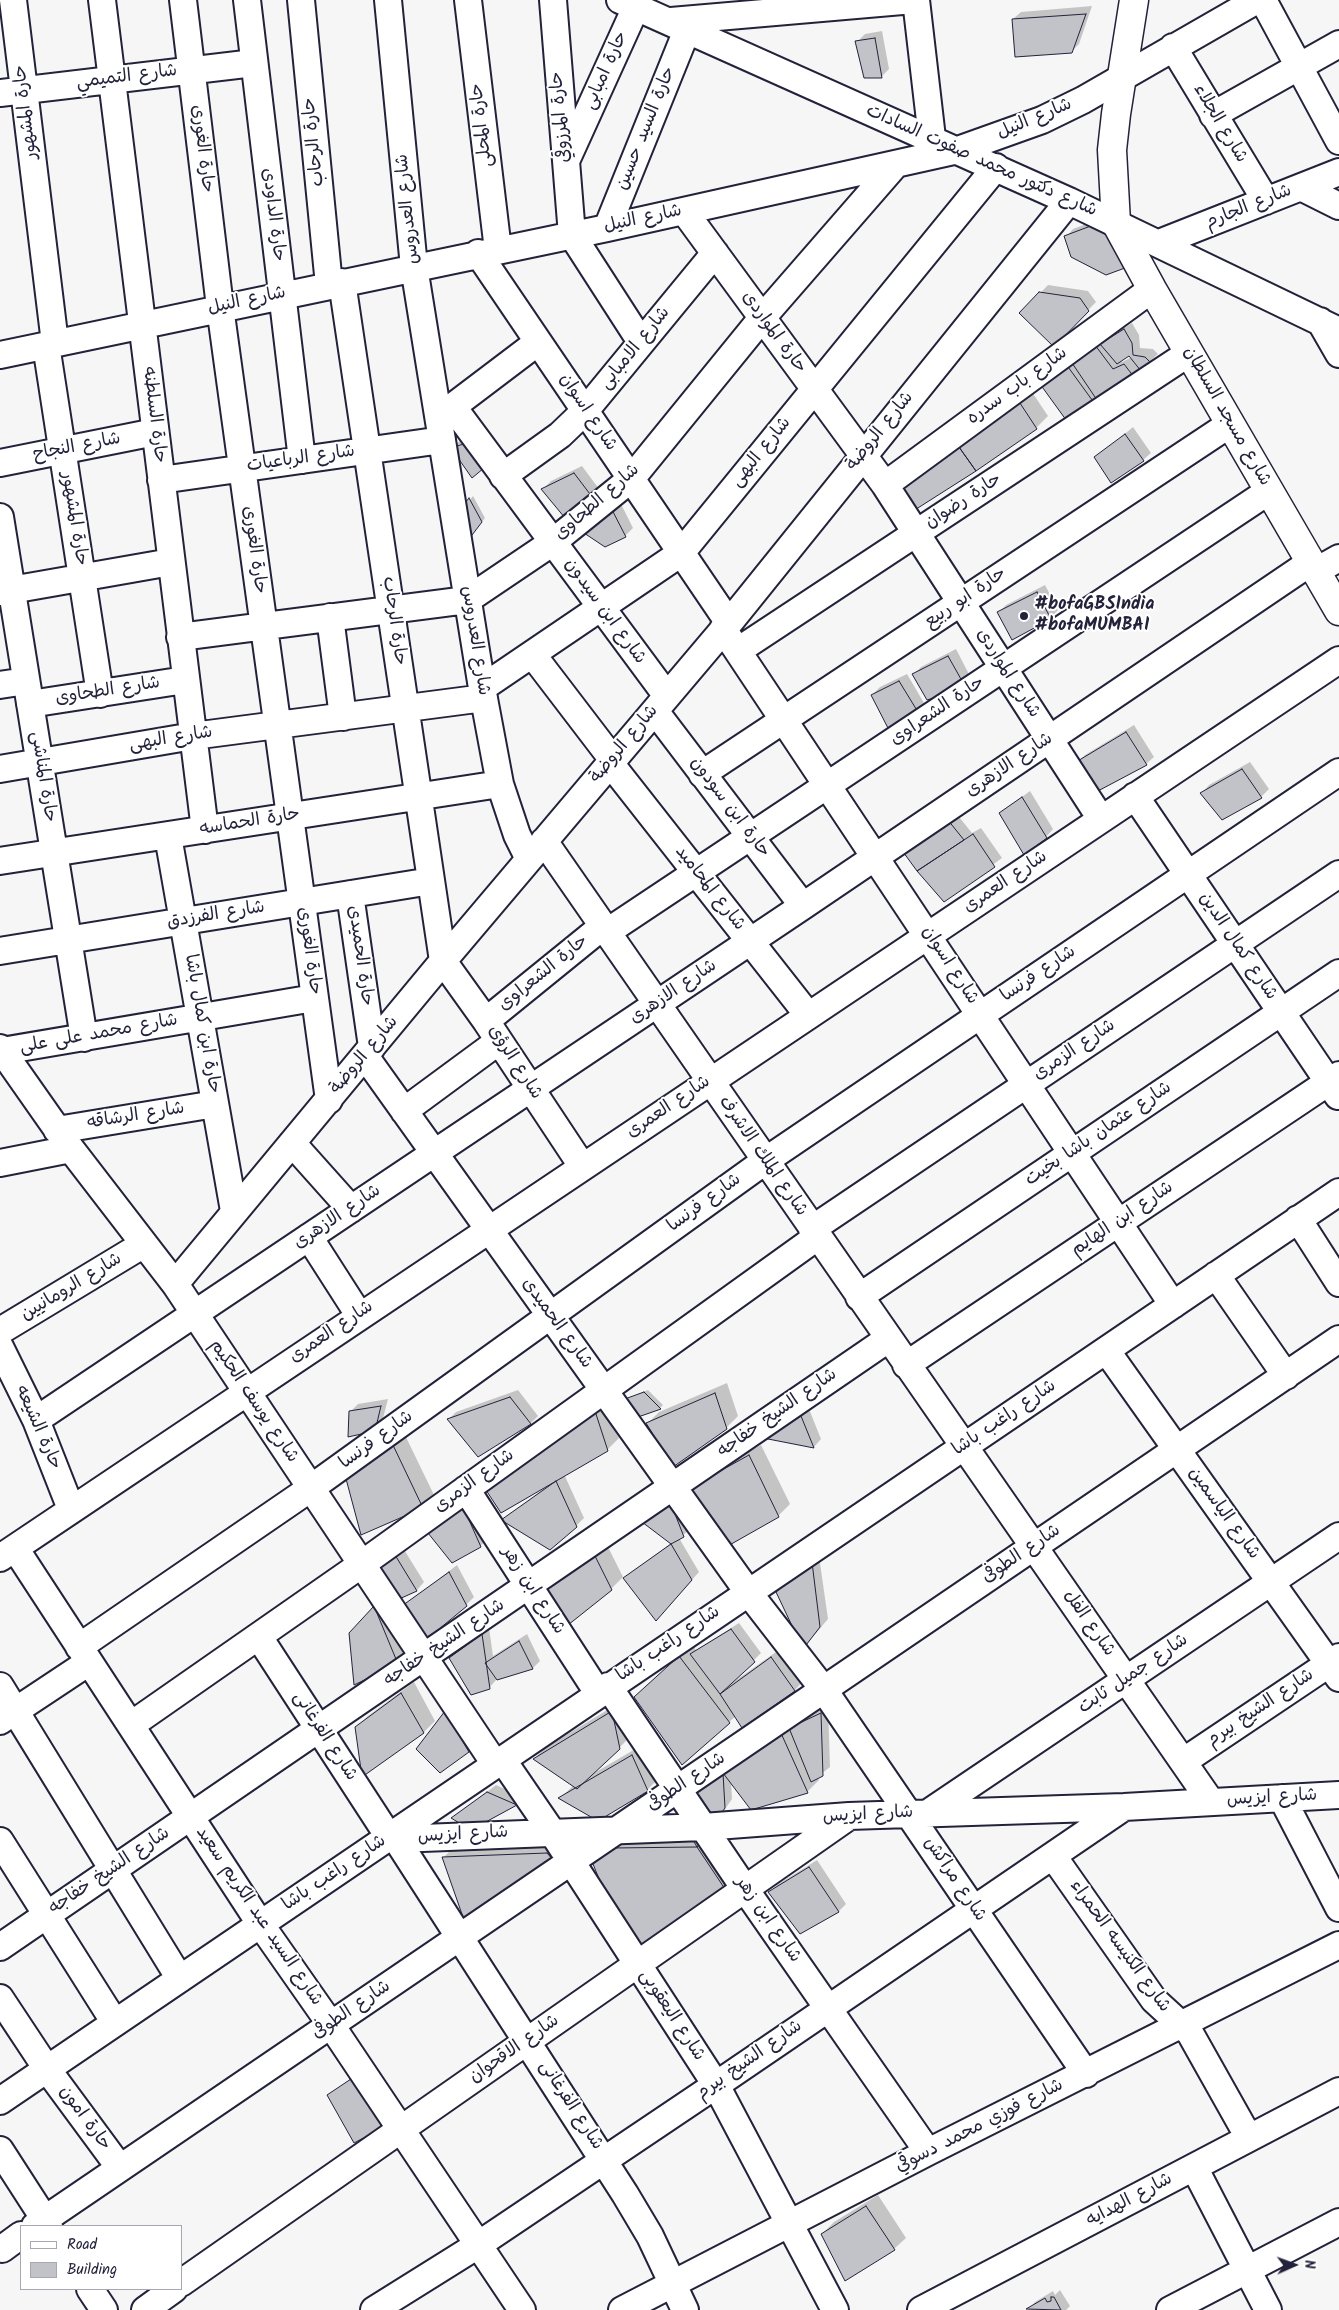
<!DOCTYPE html>
<meta charset="utf-8">
<style>
body{margin:0}
#map{position:relative;width:1339px;height:2310px;overflow:hidden;background:#f6f6f7;font-family:Kalam,sans-serif}
canvas{display:block}
.legend{position:absolute;left:20px;top:2225px;width:162px;height:65px;box-sizing:border-box;background:#fff;border:1px solid #a7a7b1;margin:0;padding:6px 9px;list-style:none;font-size:15px;color:#22223b}
.legend li{display:flex;align-items:center;gap:10px;height:25px}
.legend b{width:25px;border:1px solid #a7a7b1}
.north{position:absolute;left:1269px;top:2240px;width:50px;height:50px;-webkit-text-stroke:4px #fff;paint-order:stroke;rotate:88deg;font-size:14px;font-weight:700;line-height:20px;text-align:center;color:#22223b}
.north::after{content:'';display:block;margin:auto;width:18px;height:22px;background:#22223b;clip-path:polygon(50% 0,100% 100%,50% 72%,0 100%)}
</style>
<div id="map">
<canvas width="1339" height="2310"></canvas>
<ul class="legend">
<li><b style="height:6px;background:#fff"></b>Road</li>
<li><b style="height:14px;background:#c2c2c9"></b>Building</li>
</ul>
<div class="north">N</div>
</div>
<script>
const context = document.querySelector('canvas').getContext('2d');
context.lineJoin = 'round';
function paint(path, color) { context.fillStyle = color; context.fill(path, 'evenodd'); }
const toPath = rows => new Path2D(rows.map(r => 'M' + r).join(''));
function trace(path, color, width, dash) { context.strokeStyle = color; context.lineWidth = width; context.lineCap = dash ? 'butt' : 'round'; context.setLineDash(dash || []); context.stroke(path); }
function write(font, color, halo, rows, align = 'center') {
  context.font = font + ' Kalam,"Playpen Sans Arabic",sans-serif'; context.lineWidth = 4; context.setLineDash([]); context.textBaseline = 'middle'; context.strokeStyle = halo; context.fillStyle = color; for (const [text, x, y, turn = 0] of rows) {
    context.save(); context.translate(x, y); context.rotate((+turn || 0) * Math.PI / 180); context.textAlign = isNaN(turn) ? turn : align; if (halo) context.strokeText(text, 0, 0); context.fillText(text, 0, 0); context.restore();
  }
}
const shadow = toPath([
 [1092,6,1079,44,1071,52,1013,19,1021,12],
 [882,31,889,69,882,76,865,77,857,42,865,34],
 [1112,214,1072,256,1066,237,1073,229],
 [1048,285,1088,291,1096,302,1054,345,1021,313],
 [1132,323,1139,335,1140,348,1153,349,1158,354,1133,376,1094,403,1041,384,1100,334,1105,341],
 [1130,355,1132,357,1122,362,1121,360],
 [1028,386,1048,416,1036,428,910,511],
 [1133,427,1151,453,1143,460,1096,458],
 [481,434,497,454,452,448,460,441],
 [582,466,602,493,595,501,543,489,551,481],
 [473,496,485,518,472,534,460,512],
 [618,498,633,528,625,536,605,546,580,529],
 [1045,585,1058,610,1050,618,999,612,1006,605],
 [956,649,972,680,965,687,914,674,921,667],
 [907,674,924,703,917,711,872,695,880,687],
 [1134,725,1154,757,1146,764,1078,762,1085,755],
 [1250,762,1269,789,1261,797,1202,793,1209,785],
 [1030,791,1053,829,1046,837,1000,813],
 [947,802,972,833,981,828,1002,858,944,900],
 [727,1383,738,1416,726,1428,648,1423,659,1412],
 [518,1390,538,1416,531,1423,449,1419,456,1412],
 [648,1390,663,1405,660,1408,624,1400],
 [388,1399,382,1422,374,1430,350,1412,358,1404],
 [607,1400,619,1438,607,1450,564,1474,584,1518,576,1526,503,1520,547,1486,485,1487],
 [809,1409,821,1439,814,1447,765,1437,772,1431],
 [404,1433,434,1495,422,1507,346,1475],
 [761,1445,790,1504,778,1516,701,1478],
 [469,1495,488,1539,480,1546,452,1562],
 [677,1495,691,1529,679,1538,699,1572,663,1612,624,1578,671,1543,644,1522],
 [400,1543,424,1582,417,1590,398,1598,380,1550],
 [607,1545,623,1577,611,1589,539,1580],
 [819,1556,828,1619,804,1647,778,1592],
 [457,1565,474,1597,466,1605,401,1608],
 [382,1599,405,1655,397,1662,350,1633],
 [739,1623,761,1653,729,1685,779,1650,802,1682,795,1690,742,1726,736,1716,729,1722,647,1685,692,1645,696,1650],
 [489,1628,493,1656,527,1634,540,1661,533,1668,497,1679,489,1688,450,1658],
 [414,1682,435,1721,424,1732,363,1775,356,1728,368,1716],
 [624,1700,631,1736,594,1773,644,1744,659,1778,647,1790,560,1798,574,1785,535,1758,546,1747],
 [828,1706,830,1767,817,1777,819,1780,807,1792,731,1781,732,1799,709,1832,713,1832,731,1897,594,1864,629,1833,690,1832,675,1806,798,1721],
 [446,1712,476,1744,440,1771],
 [496,1785,523,1797,516,1804,471,1829,453,1818],
 [559,1842,553,1860,443,1858,455,1846],
 [817,1860,846,1904,839,1911,800,1932,770,1892,777,1885],
 [365,2068,385,2125,329,2095],
 [878,2195,906,2238,894,2249,822,2234,834,2222],
 [1060,2290,1070,2306,1066,2310,1028,2310,1035,2302,1053,2291,1055,2295]
]);
const building = toPath([
 [1086,14,1072,53,1015,57,1012,19,1086,14],
 [875,38,882,78,864,78,855,41,875,38],
 [1104,221,1133,265,1106,275,1071,257,1064,236,1104,221],
 [1039,292,1080,298,1089,311,1054,347,1019,313,1039,292],
 [1124,329,1132,343,1133,355,1145,357,1151,363,1141,371,1129,356,1117,364,1100,344,1124,329],
 [1092,341,1113,369,1124,364,1134,377,1097,400,1068,357,1092,341],
 [1063,360,1095,404,1069,424,1040,384,1063,360],
 [1016,397,1037,429,976,471,954,440,1016,397],
 [1125,434,1144,461,1111,483,1094,457,1125,434],
 [954,440,976,471,910,513,892,485,954,440],
 [473,441,490,463,472,478,451,448,473,441],
 [574,473,596,502,565,518,541,489,574,473],
 [469,498,482,522,469,539,458,512,469,498],
 [609,504,626,537,605,547,578,529,609,504],
 [1037,592,1051,619,1012,640,997,612,1037,592],
 [948,656,966,688,927,700,912,674,948,656],
 [899,681,918,712,889,730,871,695,899,681],
 [1126,732,1147,765,1096,792,1076,762,1126,732],
 [1242,769,1262,798,1222,820,1200,793,1242,769],
 [1022,797,1047,838,1024,855,999,813,1022,797],
 [939,809,964,840,917,871,893,838,939,809],
 [973,834,995,867,944,902,917,871,973,834],
 [644,1392,661,1409,638,1417,622,1400,644,1392],
 [715,1393,727,1429,673,1467,646,1423,715,1393],
 [510,1397,531,1424,478,1457,447,1419,510,1397],
 [381,1406,375,1431,348,1437,349,1411,381,1406],
 [595,1411,608,1451,501,1513,484,1487,595,1411],
 [801,1416,814,1448,763,1438,801,1416],
 [392,1443,423,1508,361,1535,345,1475,392,1443],
 [749,1455,779,1517,726,1547,688,1489,749,1455],
 [556,1481,577,1527,550,1550,501,1520,556,1481],
 [670,1501,684,1537,671,1544,642,1522,670,1501],
 [461,1502,481,1547,452,1563,424,1528,461,1502],
 [671,1544,692,1580,656,1621,623,1578,671,1544],
 [392,1550,417,1591,397,1600,371,1557,392,1550],
 [595,1556,612,1590,568,1625,538,1580,595,1556],
 [812,1562,820,1627,803,1649,776,1592,812,1562],
 [449,1572,467,1606,422,1643,399,1608,449,1572],
 [374,1606,398,1664,354,1685,349,1633,374,1606],
 [731,1629,755,1662,720,1694,690,1654,731,1629],
 [482,1634,490,1689,471,1695,449,1658,482,1634],
 [519,1641,533,1669,497,1680,485,1663,519,1641],
 [679,1656,730,1723,682,1765,634,1697,679,1656],
 [771,1657,795,1691,742,1728,720,1694,771,1657],
 [401,1693,424,1733,362,1777,355,1727,401,1693],
 [445,1711,469,1752,440,1773,416,1749,445,1711],
 [612,1711,620,1749,577,1789,533,1759,612,1711],
 [821,1713,823,1776,811,1782,789,1728,821,1713],
 [776,1722,808,1793,751,1810,723,1773,776,1722],
 [632,1755,648,1791,598,1821,558,1798,632,1755],
 [723,1773,725,1808,697,1847,674,1806,723,1773],
 [487,1792,517,1805,471,1830,451,1818,487,1792],
 [697,1847,731,1898,629,1953,593,1864,612,1848,697,1847],
 [547,1853,554,1861,464,1920,442,1857,547,1853],
 [809,1867,839,1912,800,1934,768,1892,809,1867],
 [357,2075,386,2126,354,2143,327,2095,357,2075],
 [866,2206,895,2250,845,2281,821,2234,866,2206],
 [1051,2297,1054,2297,1061,2310,1026,2309,1045,2298,1047,2302,1051,2301,1051,2297]
]);
const minor = toPath([
 [13,0,55,343],
 [102,0,205,830],
 [183,0,220,307,329,1100],
 [247,0,302,460],
 [301,0,329,285],
 [388,0,414,267,482,688,500,784,517,835,529,859],
 [468,0,498,250],
 [553,0,572,235,641,342],
 [620,0,1069,201,1339,331],
 [916,0,932,138],
 [1263,0,1339,141],
 [671,21,914,0],
 [1173,47,1266,201],
 [0,93,254,63],
 [1213,115,1339,44],
 [566,161,636,7],
 [1301,187,1339,206],
 [684,211,885,485,1101,819],
 [607,228,687,30],
 [1159,243,1339,172],
 [478,253,729,623],
 [342,282,443,961,486,1021,582,1166],
 [1320,321,1339,354],
 [46,345,100,694],
 [0,355,607,228,958,150,1042,120,1083,100,1257,0],
 [453,407,667,696],
 [439,417,538,342],
 [0,463,155,432],
 [503,476,560,435,585,411,715,253],
 [161,480,442,440],
 [885,485,1152,289],
 [0,517,84,1038],
 [1316,571,1339,558],
 [0,592,171,562],
 [330,617,343,717],
 [723,629,1173,1305],
 [180,637,467,600,553,542,631,479,762,318,896,164],
 [739,650,1189,353],
 [532,654,613,760],
 [0,685,26,681],
 [482,688,681,553,996,167],
 [30,704,185,680],
 [655,711,803,906],
 [610,763,808,1015],
 [0,769,193,736,484,698],
 [702,774,1230,424],
 [1135,796,1338,1096],
 [168,836,234,1211],
 [544,841,1211,1802],
 [0,861,500,784],
 [350,894,372,1047],
 [607,932,1269,491],
 [0,951,431,881],
 [486,1021,603,926],
 [0,1048,71,1149,175,1284,495,1764],
 [2,1051,314,998],
 [365,1056,748,1592,824,1690,1086,2074],
 [404,1111,499,1041],
 [57,1130,215,1104],
 [292,1143,351,1209],
 [0,1163,71,1149],
 [1298,1219,1339,1283],
 [812,1229,1339,874],
 [309,1237,359,1315],
 [1216,1275,1286,1376],
 [175,1284,443,961,729,623,1069,201],
 [859,1297,1339,973],
 [0,1331,144,1244],
 [0,1347,36,1420,71,1509],
 [1106,1350,1339,1678],
 [906,1365,1339,1075],
 [36,1420,803,906,1311,562],
 [466,1489,598,1693],
 [15,1548,261,1925,331,2025,522,2310],
 [0,1558,1339,660],
 [259,1637,389,1837],
 [79,1647,311,1488,765,1161,1339,772],
 [0,1686,180,1979],
 [608,1686,745,1889,928,2152],
 [0,1721,89,1662],
 [131,1725,362,1564,817,1237],
 [502,1759,552,1832,716,2085,835,2310],
 [1184,1761,1339,1657],
 [1282,1798,1339,1908],
 [928,1813,1339,1536],
 [393,1834,625,2194,650,2236,685,2310],
 [397,1839,703,1827,849,1816,1124,1807,1339,1795],
 [0,1841,115,2023],
 [1053,1856,1154,2000,1190,2033,1249,2138],
 [0,1947,888,1339],
 [0,1998,47,2069,120,2168],
 [0,2101,1339,1192],
 [0,2150,49,2226],
 [1194,2167,1268,2310],
 [35,2226,1339,1339],
 [2,2249,21,2235],
 [181,2283,848,1817],
 [90,2289,104,2310],
 [145,2310,174,2289],
 [374,2310,478,2245,716,2085,1124,1807],
 [622,2310,928,2152,1339,1945],
 [921,2310,1339,2091],
 [1170,2310,1339,2222]
]);
const major = toPath([
 [1134,0,1116,114,1112,150,1116,223,1152,289,1339,611]
]);
const markers = [
 [1024,616,5,"#22223b"]
];
const streetNames = [
 ["حارة امبابى",607,71,-66],
 ["شارع التميمي",127,78,-7],
 ["حارة المشهور",27,112,-97],
 ["حارة المرزوقي",562,117,-95],
 ["شارع النيل",1035,120,-23],
 ["شارع الجلاء",1219,124,59],
 ["حارة المحلى",483,125,-97],
 ["حارة السيد حسين",647,129,-68],
 ["حارة الرحاب",315,142,-96],
 ["حارة الغورى",201,149,83],
 ["شارع دكتور محمد صفوت السادات",981,162,24],
 ["شارع الجارم",1249,208,-22],
 ["شارع العدروس",409,209,-96],
 ["حارة الداودى",272,215,83],
 ["شارع النيل",643,220,-12],
 ["شارع النيل",247,302,-12],
 ["حارة المواردى",773,333,54],
 ["شارع الامبابى",636,349,-51],
 ["شارع باب سدره",1018,387,-36],
 ["شارع اسوان",587,413,56],
 ["حارة السلطنه",153,415,83],
 ["شارع مسجد السلطان",1226,417,60],
 ["شارع الروضة",881,432,-51],
 ["شارع النجاح",77,448,-11],
 ["شارع البهى",762,453,-51],
 ["شارع الرباعيات",301,460,-8],
 ["حارة رضوان",964,502,-33],
 ["شارع الطحاوى",598,503,-41],
 ["حارة المشهور",73,519,81],
 ["حارة الغورى",253,550,82],
 ["حارة ابو ربيع",966,599,-34],
 ["شارع ابن سيدون",604,612,54],
 ["حارة الرحاب",393,621,82],
 ["شارع العدروس",474,641,81],
 ["شارع المواردى",1007,674,57],
 ["شارع الطحاوى",108,692,-9],
 ["حارة الشعراوى",938,712,-34],
 ["شارع البهى",171,740,-9],
 ["شارع الروضة",625,745,-50],
 ["شارع الازهرى",1010,766,-34],
 ["حارة المناشى",42,777,81],
 ["حارة ابن سودون",729,808,53],
 ["حارة الحماسه",250,823,-9],
 ["شارع العمرى",1006,883,-34],
 ["شارع المحاميد",709,889,52],
 ["شارع الفرزدق",216,916,-9],
 ["شارع كمال الدين",1237,947,56],
 ["حارة الغورى",308,951,82],
 ["حارة الحميدى",359,956,82],
 ["شارع اسوان",949,966,57],
 ["حارة الشعراوى",544,974,-39],
 ["شارع فرنسا",1039,975,-34],
 ["شارع الازهرى",674,993,-34],
 ["حارة ابن كمال باشا",201,1024,80],
 ["شارع محمد على على",99,1035,-10],
 ["شارع الزمرى",1075,1051,-34],
 ["شارع الروضة",365,1056,-50],
 ["شارع الرؤى",514,1063,57],
 ["شارع العمرى",669,1108,-34],
 ["شارع الرشاقه",136,1117,-9],
 ["شارع عثمان باشا بخيت",1099,1135,-34],
 ["شارع الملك الاشرف",762,1157,55],
 ["شارع فرنسا",705,1204,-36],
 ["شارع الازهرى",338,1218,-34],
 ["شارع ابن الهايم",1123,1220,-34],
 ["شارع الرومانيين",72,1288,-31],
 ["شارع الحميدى",556,1324,54],
 ["شارع العمرى",332,1333,-34],
 ["شارع يوسف الحكيم",253,1402,56],
 ["شارع الشيخ خفاجه",778,1414,-35],
 ["شارع راغب باشا",1005,1419,-34],
 ["حارة الشيعه",37,1428,66],
 ["شارع فرنسا",377,1441,-36],
 ["شارع الزمرى",475,1482,-36],
 ["شارع الياسمين",1223,1514,54],
 ["شارع الطوفى",1022,1555,-34],
 ["شارع ابن زهر",532,1591,57],
 ["شارع الفل",1088,1624,55],
 ["شارع الشيخ خفاجه",445,1644,-34],
 ["شارع راغب باشا",669,1645,-34],
 ["شارع جميل ثابت",1134,1675,-34],
 ["شارع الشيخ بيرم",1261,1709,-34],
 ["شارع الفرغانى",324,1737,57],
 ["شارع الطوفى",687,1783,-34],
 ["شارع ايزيس",1272,1799,-3],
 ["شارع ايزيس",868,1816,-3],
 ["شارع ايزيس",463,1836,-3],
 ["شارع الشيخ خفاجه",110,1872,-34],
 ["شارع راغب باشا",335,1874,-34],
 ["شارع مراكش",954,1880,56],
 ["شارع السيد عبد الكريم سعيد",258,1917,56],
 ["شارع ابن زهر",767,1920,55],
 ["شارع الكنيسه الحمراء",1119,1947,54],
 ["شارع الطوفى",352,2011,-34],
 ["شارع اليعقوبى",671,2016,57],
 ["شارع الاقحوان",515,2050,-35],
 ["شارع الشيخ بيرم",750,2061,-35],
 ["شارع الفرغانى",570,2106,57],
 ["حارة امون",84,2119,54],
 ["شارع فوزي محمد دسوقي",980,2127,-27],
 ["شارع الهدايه",1130,2201,-28]
];
const poiNames = [
 ["#bofaGBSIndia",1034,606],
 ["#bofaMUMBAI",1034,627]
];
paint(shadow, '#0003');
paint(building, '#c2c2c9');
trace(building, '#22223b', 1);
trace(minor, '#22223b', 30);
trace(major, '#22223b', 31);
trace(minor, '#fff', 26);
trace(major, '#fff', 28);
for (const [x, y, r, color] of markers) { const dot = new Path2D(); dot.arc(x, y, r, 0, 2 * Math.PI); context.fillStyle = color; context.fill(dot); trace(dot, '#fff', 2); }
write('18px', '#22223b', '#fff', streetNames);
write('bold 18px', '#22223b', '#fff', poiNames, 'left');
</script>
